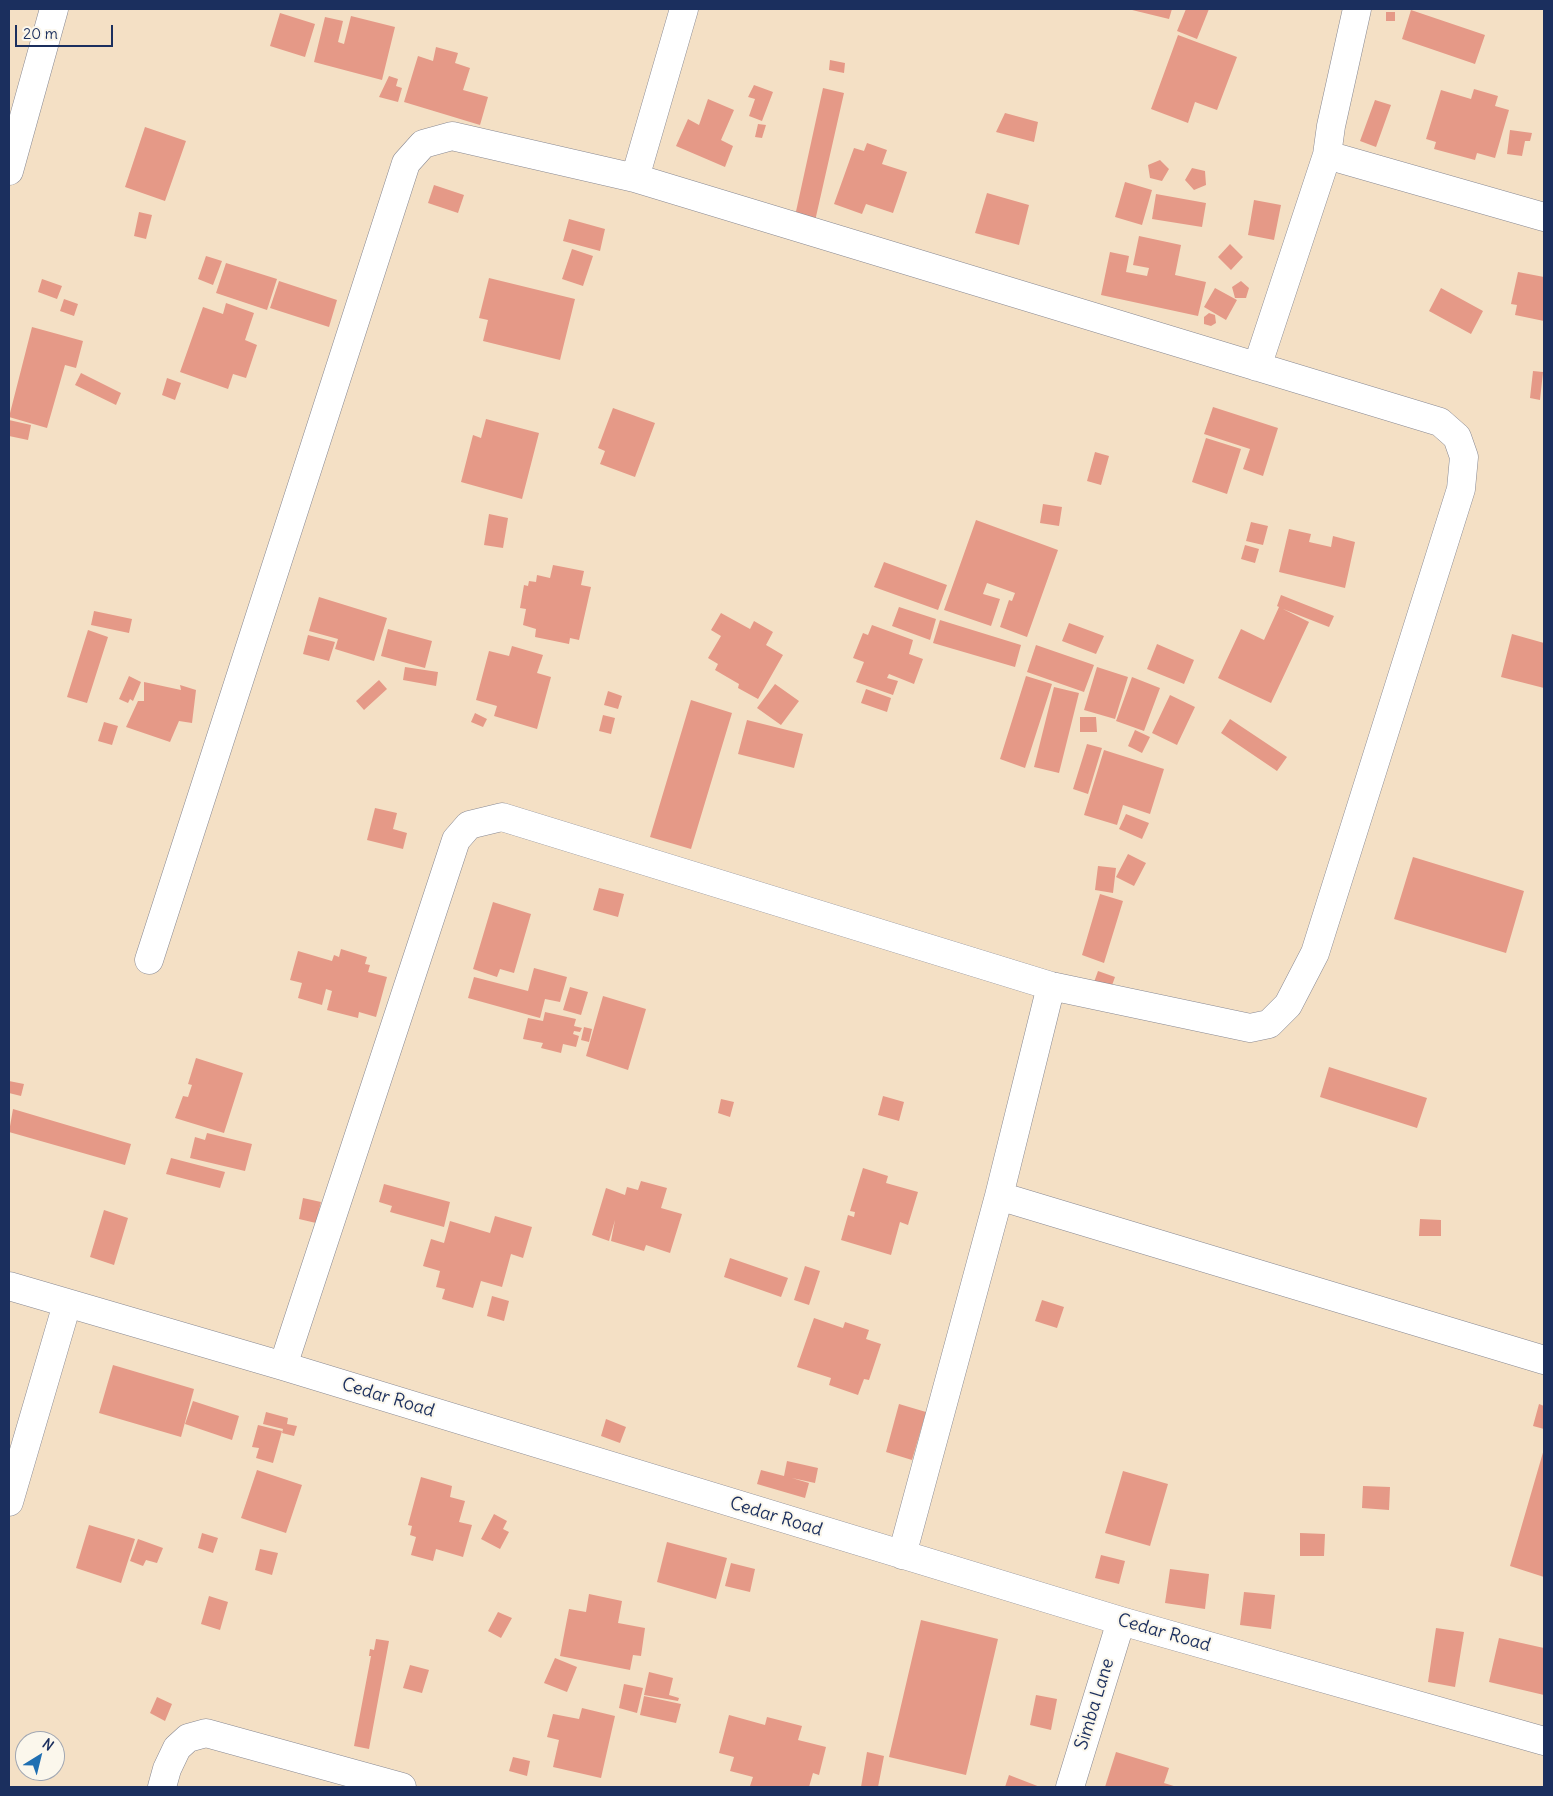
<!DOCTYPE html>
<style>
body{margin:0}
#map{position:relative;width:1553px;height:1796px;overflow:hidden;background:#f4e0c5;font-family:Delius,sans-serif}
canvas{display:block}
.frame{position:absolute;inset:0;border:10px solid #1b2f5e;pointer-events:none}
.north{position:absolute;left:15px;top:1731px;width:50px;height:50px;box-sizing:border-box;background:#fbf7ec;border:1px solid #a1a7b3;border-radius:50%;rotate:36deg;font-size:14px;font-weight:700;line-height:20px;text-align:center;color:#1b2f5e}
.north::after{content:'';display:block;margin:auto;width:18px;height:22px;background:#1f6fb2;clip-path:polygon(50% 0,100% 100%,50% 72%,0 100%)}
.scale{position:absolute;left:15px;top:25px;width:98px;height:22px;box-sizing:border-box;border:2px solid #1b2f5e;border-top:0;padding-left:6px;font-size:15px;line-height:18px;white-space:nowrap;color:#1b2f5e;-webkit-text-stroke:4px #fbf7ec;paint-order:stroke}
</style>
<div id="map">
<canvas width="1553" height="1796"></canvas>
<div class="frame"></div>
<div class="north">N</div>
<div class="scale">20 m</div>
</div>
<script>
const context = document.querySelector('canvas').getContext('2d');
context.lineJoin = 'round';
function paint(path, color) { context.fillStyle = color; context.fill(path, 'evenodd'); }
const toPath = rows => new Path2D(rows.map(r => 'M' + r).join(''));
function trace(path, color, width, dash) { context.strokeStyle = color; context.lineWidth = width; context.lineCap = dash ? 'butt' : 'round'; context.setLineDash(dash || []); context.stroke(path); }
function write(font, color, halo, rows, align = 'center') {
  context.font = font + ' Delius,sans-serif'; context.lineWidth = 4; context.setLineDash([]); context.textBaseline = 'middle'; context.strokeStyle = halo; context.fillStyle = color; for (const [text, x, y, turn = 0] of rows) {
    context.save(); context.translate(x, y); context.rotate((+turn || 0) * Math.PI / 180); context.textAlign = isNaN(turn) ? turn : align; if (halo) context.strokeText(text, 0, 0); context.fillText(text, 0, 0); context.restore();
  }
}
const building = toPath([
 [1128,9,1172,9,1169,19],
 [1186,9,1209,9,1197,39,1177,31],
 [1411,10,1485,35,1475,64,1402,39],
 [1386,12,1395,12,1395,21,1386,21],
 [280,13,315,24,305,57,270,46],
 [351,16,395,27,382,80,314,62,325,17,343,21,338,42,344,44],
 [1178,35,1237,57,1217,110,1195,102,1188,123,1151,109],
 [436,47,458,53,455,63,470,68,463,90,488,97,480,125,404,102,418,56,433,61],
 [830,60,845,63,844,73,829,70],
 [389,76,398,79,396,86,402,88,398,102,379,97],
 [754,85,773,92,762,121,749,116,755,99,748,97],
 [823,88,844,93,815,221,795,216],
 [1474,89,1498,96,1495,106,1509,110,1495,158,1477,153,1475,160,1434,149,1436,142,1426,139,1441,90,1471,99],
 [708,99,734,110,721,140,733,146,725,167,676,146,688,119,699,125],
 [1375,100,1391,105,1376,147,1360,141],
 [1005,113,1038,122,1034,142,996,132],
 [758,124,766,125,762,138,755,137],
 [145,127,186,141,165,201,125,187],
 [1510,130,1532,133,1530,141,1525,141,1522,156,1507,154],
 [867,143,887,150,882,164,907,172,893,213,866,204,862,214,834,204,854,148,864,151],
 [1160,160,1169,169,1162,181,1150,178,1148,165],
 [1192,168,1205,171,1206,185,1194,190,1185,180],
 [1125,182,1152,190,1142,225,1115,217],
 [434,185,464,195,458,213,428,203],
 [987,193,1029,205,1019,245,975,233],
 [1156,194,1206,203,1202,227,1152,219],
 [1254,200,1281,205,1274,240,1248,235],
 [139,212,152,215,146,239,134,236],
 [569,219,605,229,600,251,563,241],
 [1139,236,1181,245,1175,275,1206,282,1198,316,1101,295,1110,252,1129,256,1126,272,1147,276,1149,268,1133,265],
 [1230,244,1243,257,1231,270,1218,257],
 [572,249,593,256,583,286,562,279],
 [206,256,222,261,213,285,198,279],
 [226,263,277,279,267,310,216,293],
 [1518,272,1544,277,1544,321,1515,315,1517,305,1511,304],
 [489,278,575,299,560,360,483,341,488,320,479,318],
 [42,279,62,286,57,299,38,292],
 [279,281,337,300,329,327,270,308],
 [1241,281,1249,288,1246,298,1235,298,1232,287],
 [1215,288,1237,300,1226,320,1204,307],
 [1441,288,1483,311,1471,334,1429,311],
 [64,299,78,304,74,316,60,311],
 [226,303,254,313,245,340,257,345,246,378,233,374,228,389,180,372,203,307,223,314],
 [1209,313,1215,315,1216,323,1211,326,1204,324,1204,317],
 [32,327,83,341,76,368,65,365,47,428,9,417],
 [1533,371,1543,372,1540,400,1530,398],
 [81,373,121,393,116,405,75,385],
 [167,378,181,383,175,400,162,395],
 [1213,407,1278,428,1263,476,1243,469,1250,449,1204,434],
 [613,408,655,423,635,477,600,464,605,451,598,448],
 [486,419,539,433,522,499,461,482,473,435,481,438],
 [9,420,31,425,28,440,9,436],
 [1206,438,1241,449,1227,494,1192,482],
 [1095,452,1109,456,1101,485,1087,481],
 [1043,504,1062,507,1059,526,1040,523],
 [489,514,508,518,503,548,484,545],
 [976,520,1058,550,1027,637,1000,627,1009,600,1012,601,1015,593,987,583,983,594,1000,599,991,626,944,610],
 [1251,522,1268,526,1263,545,1246,541],
 [1289,529,1311,534,1309,542,1331,547,1333,536,1355,542,1345,588,1279,572],
 [1245,545,1259,549,1255,563,1241,559],
 [884,562,947,585,938,610,874,587],
 [553,565,584,571,581,585,591,587,579,640,570,638,569,644,535,637,536,629,523,625,526,609,520,608,524,585,528,586,529,581,536,582,537,575,550,578],
 [1281,595,1334,616,1329,627,1283,609,1309,622,1271,703,1218,678,1241,629,1264,640,1279,607,1277,606],
 [319,597,387,618,374,661,335,649,338,639,309,631],
 [899,607,936,619,930,640,892,626],
 [94,611,132,619,129,633,91,625],
 [721,613,750,629,754,621,773,632,766,645,783,655,758,699,738,688,739,684,715,670,718,664,708,658,721,636,711,630],
 [940,620,1021,645,1015,667,933,643],
 [1069,623,1104,636,1096,654,1062,641],
 [872,625,913,640,909,654,923,659,914,684,889,674,887,678,898,681,893,695,856,682,864,662,853,658,863,633,868,635],
 [388,629,432,641,425,668,381,656],
 [88,630,108,637,87,703,67,697],
 [1512,634,1544,643,1544,688,1501,677],
 [308,635,335,642,329,661,303,654],
 [1157,644,1194,660,1184,684,1147,669],
 [1036,645,1094,665,1084,692,1027,672],
 [512,646,543,655,537,673,551,677,537,729,494,716,497,706,476,700,489,651,509,656],
 [405,667,438,672,436,686,403,680],
 [1097,667,1128,677,1115,719,1084,710],
 [129,676,141,682,133,701,130,699,128,703,119,699],
 [1026,676,1052,684,1025,768,1000,759],
 [1132,677,1160,688,1144,731,1116,721],
 [379,680,387,689,364,710,356,701],
 [144,682,181,690,180,685,196,690,192,723,179,721,170,742,126,727,138,701,144,701],
 [775,684,799,701,781,725,757,708],
 [1054,687,1079,693,1059,773,1034,767],
 [866,689,891,698,887,712,861,703],
 [608,691,622,696,618,709,604,705],
 [1170,695,1195,707,1177,745,1152,733],
 [691,700,732,713,691,849,650,837],
 [475,713,487,719,483,727,471,722],
 [603,715,615,718,611,734,599,731],
 [1080,717,1096,717,1097,732,1080,732],
 [1230,719,1287,757,1277,771,1221,733],
 [747,720,803,734,794,768,738,754],
 [104,722,118,726,112,745,98,741],
 [1135,730,1150,737,1142,753,1128,746],
 [1087,744,1102,748,1088,794,1073,789],
 [1104,750,1164,769,1150,814,1123,805,1117,825,1084,815],
 [375,808,397,813,393,829,407,833,403,849,367,840],
 [1126,814,1149,823,1142,839,1119,829],
 [1128,854,1146,863,1134,886,1116,877],
 [1413,857,1524,891,1506,953,1394,919],
 [1098,866,1116,868,1113,893,1095,890],
 [599,888,624,894,618,917,593,910],
 [1100,894,1123,901,1104,963,1082,955],
 [493,902,531,914,514,973,500,969,497,977,473,969],
 [341,949,367,957,365,964,370,965,368,972,387,977,376,1017,359,1012,358,1018,327,1010,332,991,326,989,322,1005,298,998,302,983,290,980,298,951,332,961,334,955,339,957],
 [534,968,567,977,560,1002,545,999,540,1018,468,998,474,977,528,991],
 [1098,971,1115,977,1110,991,1093,985],
 [570,987,588,992,581,1015,563,1010],
 [603,996,646,1009,628,1070,586,1056],
 [545,1012,576,1019,574,1026,582,1028,580,1032,574,1031,573,1034,579,1036,576,1047,563,1044,561,1053,541,1048,543,1043,523,1039,528,1018,543,1021],
 [584,1027,592,1029,589,1042,581,1040],
 [196,1058,243,1073,224,1133,175,1118,183,1096,188,1097,192,1085,188,1084],
 [1329,1067,1427,1098,1417,1128,1320,1097],
 [9,1081,24,1084,21,1096,9,1093],
 [883,1096,904,1102,899,1121,878,1115],
 [721,1099,734,1102,730,1117,718,1113],
 [13,1109,131,1144,125,1165,9,1132],
 [207,1133,252,1144,245,1171,190,1158,195,1137,205,1140],
 [171,1158,225,1172,220,1188,166,1174],
 [863,1168,888,1176,886,1183,918,1192,908,1225,900,1222,891,1255,841,1240,848,1215,854,1217,855,1212,850,1211],
 [641,1181,667,1188,661,1208,682,1214,670,1253,646,1245,644,1251,611,1241,615,1220,609,1241,592,1235,606,1188,625,1195,627,1187,638,1190],
 [384,1184,450,1202,444,1227,390,1212,392,1206,379,1202],
 [303,1198,321,1202,316,1223,299,1219],
 [104,1210,128,1218,114,1265,90,1257],
 [495,1216,532,1227,523,1258,511,1254,502,1287,481,1281,473,1308,442,1299,445,1289,436,1287,440,1271,423,1266,431,1239,444,1243,450,1221,490,1233],
 [1420,1219,1441,1220,1441,1236,1419,1236],
 [730,1258,788,1278,781,1297,724,1277],
 [805,1266,820,1271,809,1305,794,1300],
 [492,1296,509,1301,504,1321,487,1316],
 [1042,1300,1064,1307,1057,1328,1035,1321],
 [814,1318,843,1328,845,1322,869,1330,866,1339,881,1344,869,1380,864,1379,858,1395,829,1385,831,1378,797,1367],
 [113,1365,194,1389,181,1437,99,1413],
 [193,1401,239,1416,232,1440,185,1424],
 [899,1404,926,1412,912,1460,886,1452],
 [1539,1404,1544,1406,1544,1429,1533,1426],
 [266,1412,288,1418,287,1424,297,1426,294,1436,282,1433,283,1429,263,1424],
 [606,1419,626,1427,620,1443,601,1436],
 [258,1425,282,1431,273,1463,256,1458,259,1448,252,1447],
 [1544,1449,1544,1577,1510,1566],
 [787,1461,818,1468,815,1483,792,1478,809,1483,805,1498,757,1484,761,1470,784,1476],
 [257,1470,302,1485,286,1533,241,1518],
 [1123,1471,1168,1484,1150,1546,1105,1533],
 [421,1477,452,1486,450,1497,465,1501,459,1522,472,1525,463,1557,436,1549,433,1561,411,1555,416,1537,410,1535,412,1526,408,1525],
 [1363,1486,1390,1487,1389,1510,1362,1508],
 [494,1514,507,1521,503,1529,509,1532,500,1549,481,1539],
 [89,1525,135,1539,121,1583,76,1568],
 [202,1533,218,1538,213,1553,198,1548],
 [1300,1533,1325,1534,1324,1556,1300,1556],
 [138,1539,163,1548,157,1563,146,1560,143,1566,130,1561],
 [667,1542,727,1558,716,1599,657,1582],
 [260,1549,278,1553,272,1575,255,1570],
 [1101,1555,1125,1561,1119,1584,1095,1578],
 [731,1563,755,1569,750,1592,725,1586],
 [1170,1569,1209,1574,1205,1609,1165,1603],
 [1244,1592,1275,1595,1271,1629,1240,1625],
 [589,1594,622,1601,618,1623,645,1628,641,1656,633,1655,630,1670,560,1656,569,1609,586,1612],
 [209,1596,228,1602,220,1630,201,1624],
 [498,1612,512,1618,501,1638,488,1631],
 [921,1620,998,1639,966,1775,889,1757],
 [1436,1628,1464,1632,1455,1687,1428,1682],
 [1499,1638,1544,1648,1544,1695,1489,1682],
 [376,1639,389,1641,369,1749,354,1746,371,1656,369,1656,370,1649,374,1650],
 [555,1658,577,1667,567,1692,544,1683],
 [410,1665,429,1670,422,1693,403,1688],
 [649,1672,673,1678,669,1695,679,1698,678,1701,644,1695],
 [624,1684,643,1688,637,1713,619,1708],
 [1036,1695,1057,1699,1051,1730,1030,1725],
 [644,1696,681,1704,676,1723,640,1715],
 [157,1697,172,1704,165,1721,150,1713],
 [582,1708,615,1716,601,1778,553,1767,559,1740,547,1737,553,1714,579,1719],
 [729,1715,765,1725,767,1717,802,1726,798,1740,826,1747,819,1775,813,1773,809,1787,750,1786,753,1777,730,1771,734,1757,719,1753],
 [867,1752,884,1756,878,1787,861,1787],
 [1116,1752,1169,1768,1164,1783,1177,1787,1105,1787],
 [513,1757,530,1761,527,1776,509,1771],
 [1009,1775,1040,1787,1005,1787]
]);
const minor = toPath([
 [1357,9,1331,126,1327,155,1544,217],
 [635,178,684,9],
 [1257,367,1327,155],
 [149,960,406,163,423,144,452,136,635,178,1440,422,1457,437,1464,457,1461,489,1315,953,1288,1005,1269,1024,1250,1028,1051,986,502,817,469,825,456,840,283,1366],
 [999,1196,1544,1360],
 [9,1286,283,1366,1121,1621,1544,1741],
 [9,1502,67,1304],
 [902,1555,999,1196,1051,986],
 [162,1787,167,1769,177,1748,188,1738,206,1733,402,1787],
 [1070,1787,1121,1621]
]);
const tertiary = toPath([
 [9,171,54,9]
]);
const streetNames = [
 ["Cedar Road",388,1398,17],
 ["Cedar Road",776,1517,17],
 ["Cedar Road",1164,1633,16],
 ["Simba Lane",1095,1704,-73]
];
paint(building, '#e59987');
trace(minor, '#888892', 29);
trace(tertiary, '#888892', 29);
trace(minor, '#fff', 28);
trace(tertiary, '#fff', 28);
write('18px', '#1b2f5e', '#fbf7ec', streetNames);
</script>
